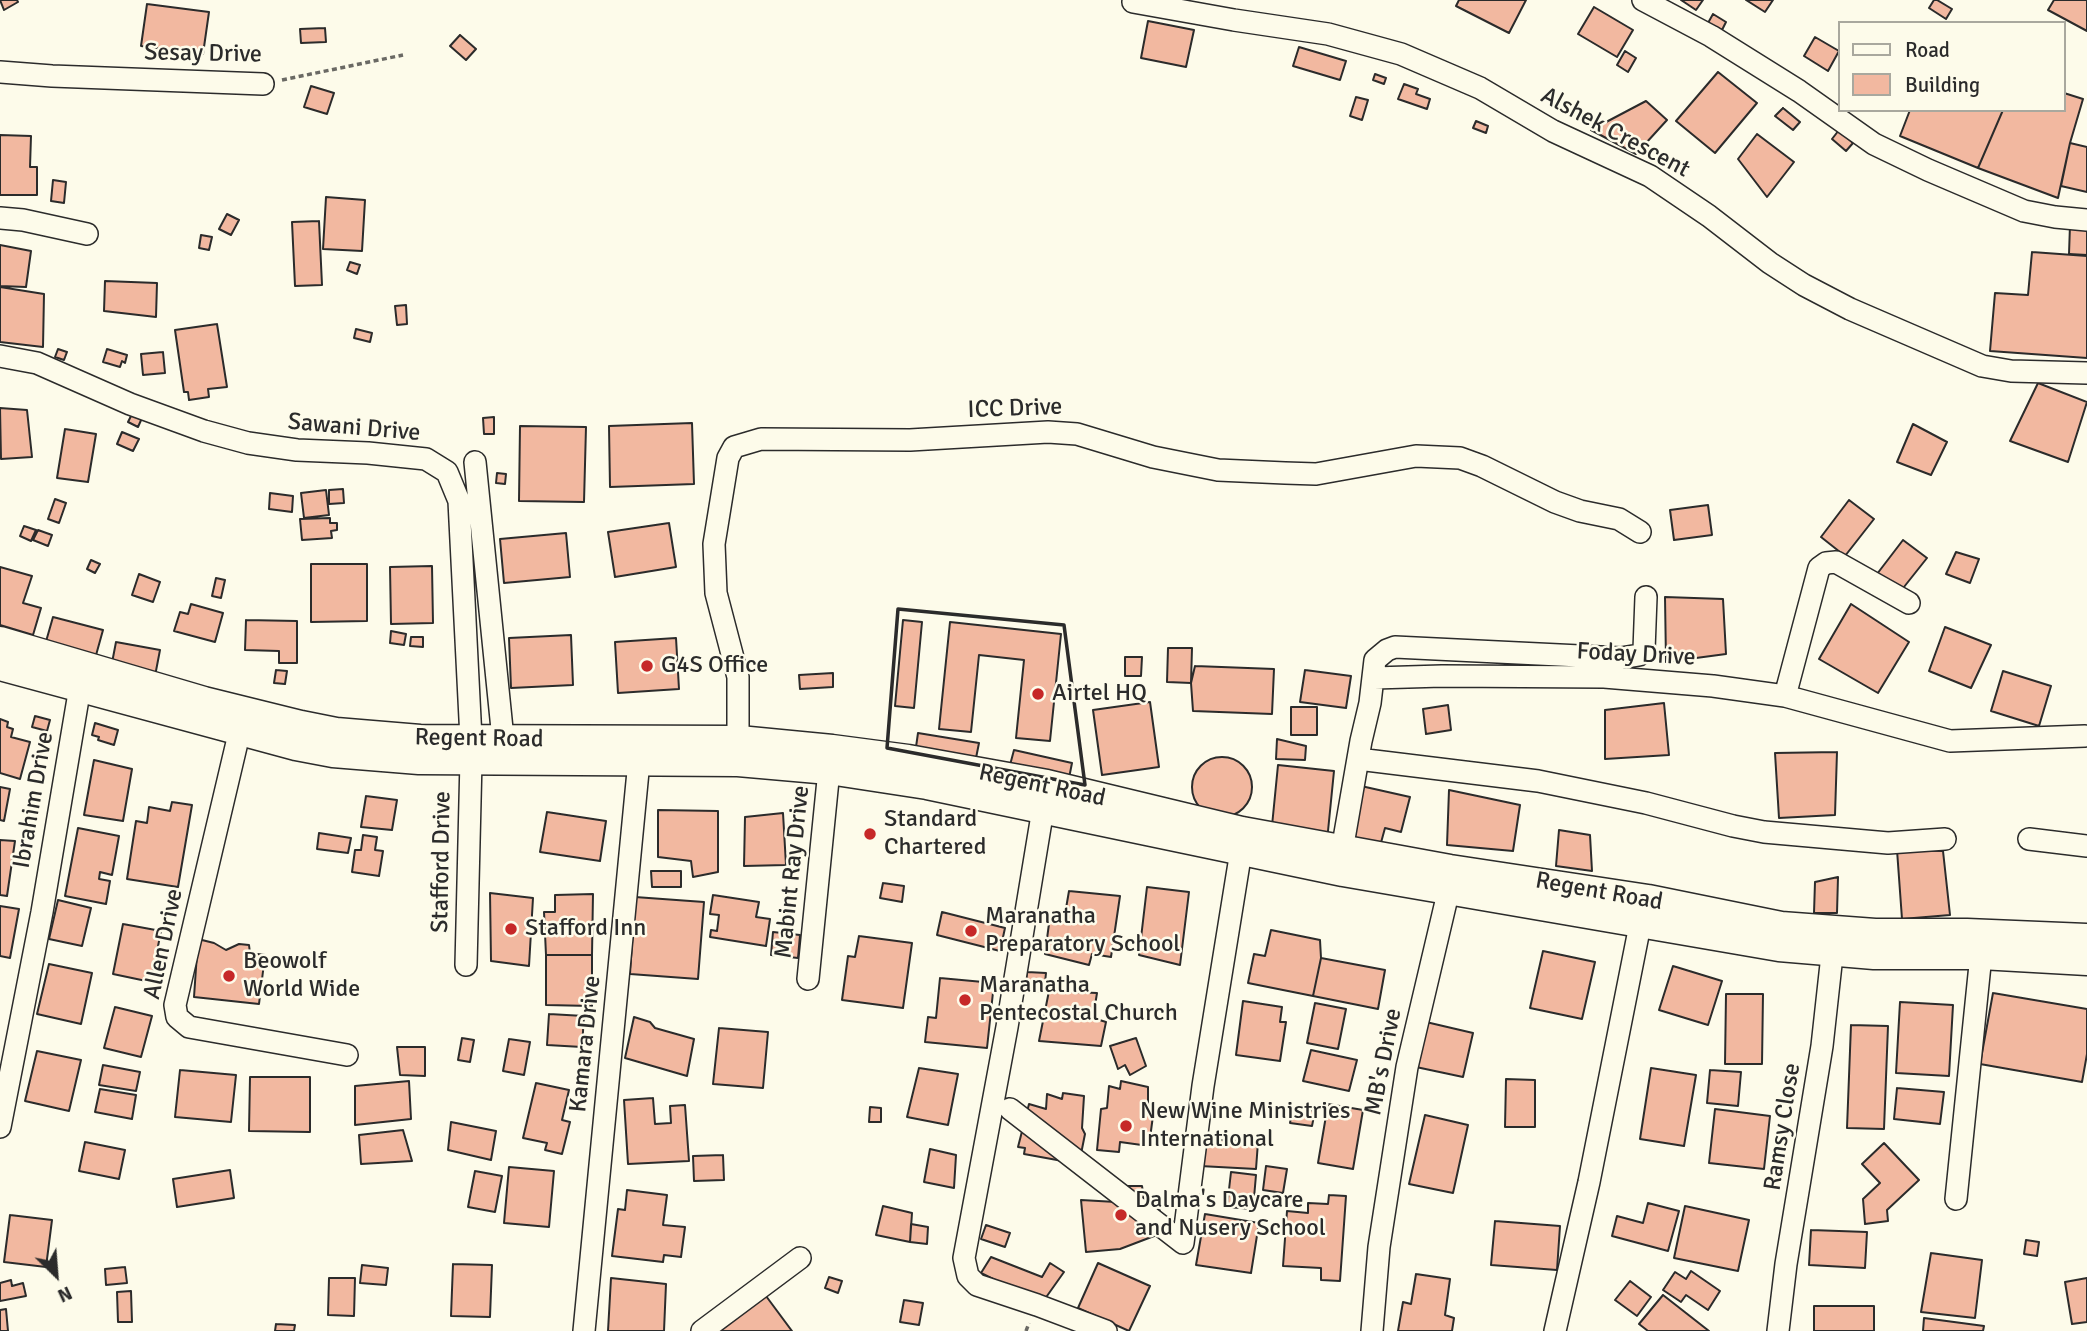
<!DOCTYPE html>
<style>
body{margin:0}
#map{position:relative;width:2087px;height:1331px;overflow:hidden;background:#fdfbea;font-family:Signika,sans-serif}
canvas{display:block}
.legend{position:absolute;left:1838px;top:21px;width:228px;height:91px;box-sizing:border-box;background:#fdfbea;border:2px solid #a9a89e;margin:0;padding:9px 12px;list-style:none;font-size:21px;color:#2b2b2b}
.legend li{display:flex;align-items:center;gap:14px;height:35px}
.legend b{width:35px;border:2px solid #a9a89e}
.north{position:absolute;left:21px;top:1240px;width:70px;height:70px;-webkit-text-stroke:5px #fdfbea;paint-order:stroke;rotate:155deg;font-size:19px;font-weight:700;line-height:28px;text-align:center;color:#2b2b2b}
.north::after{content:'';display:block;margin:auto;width:24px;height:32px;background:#2b2b2b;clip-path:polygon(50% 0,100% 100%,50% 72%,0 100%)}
</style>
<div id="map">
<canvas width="2087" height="1331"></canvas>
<ul class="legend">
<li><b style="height:9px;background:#fdfbea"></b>Road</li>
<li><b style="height:19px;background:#f2b8a0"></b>Building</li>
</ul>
<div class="north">N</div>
</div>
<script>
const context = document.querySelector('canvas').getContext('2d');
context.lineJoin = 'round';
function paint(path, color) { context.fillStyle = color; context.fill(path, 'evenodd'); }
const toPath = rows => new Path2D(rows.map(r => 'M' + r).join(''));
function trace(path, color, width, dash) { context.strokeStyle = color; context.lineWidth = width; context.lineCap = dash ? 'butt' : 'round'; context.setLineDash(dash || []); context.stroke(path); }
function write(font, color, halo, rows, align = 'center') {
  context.font = font + ' Signika,sans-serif'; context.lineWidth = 5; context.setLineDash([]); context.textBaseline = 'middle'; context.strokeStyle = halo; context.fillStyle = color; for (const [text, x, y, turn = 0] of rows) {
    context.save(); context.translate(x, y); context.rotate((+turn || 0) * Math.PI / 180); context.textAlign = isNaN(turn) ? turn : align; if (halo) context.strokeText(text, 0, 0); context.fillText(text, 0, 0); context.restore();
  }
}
const building = toPath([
 [0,0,17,0,18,2,4,10,0,0],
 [1459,0,1526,0,1509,33,1456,6,1459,0],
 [1681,0,1703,0,1696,10,1681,0],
 [1746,0,1773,0,1765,12,1746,0],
 [1934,0,1937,0,1952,9,1946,19,1929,8,1934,0],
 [2054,0,2087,0,2087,31,2048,10,2054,0],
 [147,4,209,12,203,54,141,46,147,4],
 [1594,7,1633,30,1617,57,1578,34,1594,7],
 [1713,14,1726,22,1722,30,1708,23,1713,14],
 [1148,21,1194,30,1186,67,1141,58,1148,21],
 [325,28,326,42,301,43,300,29,325,28],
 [460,35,476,49,466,60,450,46,460,35],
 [1815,37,1839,51,1828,71,1804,56,1815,37],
 [1299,47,1346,61,1340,80,1293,66,1299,47],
 [1625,51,1636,58,1628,72,1617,65,1625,51],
 [1718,72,1757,103,1715,153,1676,121,1718,72],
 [1375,74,1386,78,1384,84,1373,80,1375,74],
 [1404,84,1418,89,1416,94,1430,99,1427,109,1398,99,1404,84],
 [311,86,334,93,327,114,304,107,311,86],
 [2064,93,2083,99,2070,143,2058,198,1978,168,2003,110,2064,110,2064,93],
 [1356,97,1368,100,1362,120,1350,116,1356,97],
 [1646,101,1667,120,1636,154,1591,130,1646,101],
 [1783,108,1800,122,1793,130,1775,116,1783,108],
 [1910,110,2003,110,1978,168,1900,136,1910,110],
 [1476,121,1488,126,1486,133,1473,128,1476,121],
 [1839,130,1853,143,1846,151,1832,139,1839,130],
 [1757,134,1794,162,1767,197,1738,159,1757,134],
 [0,135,31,136,30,167,37,167,37,195,0,195,0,135],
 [2070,143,2087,147,2087,192,2061,186,2070,143],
 [53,180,66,182,64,203,51,201,53,180],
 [326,197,365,200,362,251,323,249,326,197],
 [227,214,239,220,231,235,219,229,227,214],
 [319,221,322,285,295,286,292,222,319,221],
 [2070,225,2087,225,2087,255,2069,254,2070,225],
 [201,235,212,237,209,250,199,248,201,235],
 [0,245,31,251,26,287,0,286,0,245],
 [2032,252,2087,256,2087,358,1990,351,1995,293,2028,295,2032,252],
 [350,262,360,265,357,274,347,270,350,262],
 [105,281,157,283,156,317,104,311,105,281],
 [0,287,44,294,43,347,0,342,0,287],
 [406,305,407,324,397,325,395,306,406,305],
 [217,324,227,387,208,389,209,397,189,400,188,392,184,392,175,330,217,324],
 [356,329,372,333,370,342,354,338,356,329],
 [58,349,67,352,64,360,55,357,58,349],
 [107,349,127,355,125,363,122,361,120,367,103,362,107,349],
 [163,352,165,373,143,375,141,354,163,352],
 [2038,383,2087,402,2068,462,2010,441,2038,383],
 [0,408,27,410,32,457,1,459,0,408],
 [132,414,142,418,138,427,128,422,132,414],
 [494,417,494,434,484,434,483,418,494,417],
 [692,423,694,484,610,487,609,426,692,423],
 [1913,424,1947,442,1931,475,1897,462,1913,424],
 [520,426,586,427,584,502,519,501,520,426],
 [65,429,96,434,88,482,57,478,65,429],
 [122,432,139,439,133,451,117,444,122,432],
 [497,473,506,474,505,484,496,483,497,473],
 [343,489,344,503,329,504,329,490,343,489],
 [326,490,329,515,304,518,301,493,326,490],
 [270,493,293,496,292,512,269,509,270,493],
 [55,499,66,503,59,523,48,519,55,499],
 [1849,500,1874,519,1845,556,1821,537,1849,500],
 [1708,505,1712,535,1674,540,1670,510,1708,505],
 [330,518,330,523,337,523,337,530,331,531,332,538,302,540,300,519,330,518],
 [669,523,676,567,615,577,608,532,669,523],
 [24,526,36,530,31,541,20,536,24,526],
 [38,530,52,535,48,546,33,540,38,530],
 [566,533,570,577,504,583,500,539,566,533],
 [1903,540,1927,558,1900,592,1877,574,1903,540],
 [1956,552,1979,559,1970,583,1946,574,1956,552],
 [91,560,100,564,95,573,87,569,91,560],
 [311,564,367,564,367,621,311,622,311,564],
 [432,566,433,623,391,624,390,567,432,566],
 [0,567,32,576,23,603,41,608,33,635,0,625,0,567],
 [139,574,160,582,153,602,132,595,139,574],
 [216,578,225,580,221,598,212,596,216,578],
 [1665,597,1723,599,1726,654,1666,662,1665,597],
 [191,604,223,613,215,642,174,631,180,612,188,614,191,604],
 [1851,604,1909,642,1878,693,1819,659,1851,604],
 [53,617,103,630,93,666,43,652,53,617],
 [246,620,297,621,297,663,279,663,279,651,245,650,246,620],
 [903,620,922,622,914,708,895,706,903,620],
 [950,622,1061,634,1050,741,1016,738,1024,660,979,655,971,732,939,729,950,622],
 [1945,627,1991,645,1971,688,1929,671,1945,627],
 [391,631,406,634,404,645,390,643,391,631],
 [571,635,573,685,511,688,509,638,571,635],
 [411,637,423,637,423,647,410,646,411,637],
 [676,638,679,689,618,693,615,642,676,638],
 [116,642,160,650,155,676,111,668,116,642],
 [1168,648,1192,648,1191,683,1167,682,1168,648],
 [1125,657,1142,657,1141,676,1125,676,1125,657],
 [1195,666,1274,669,1272,714,1193,711,1191,683,1195,666],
 [276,670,287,671,285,684,274,683,276,670],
 [1305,670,1351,676,1346,708,1300,702,1305,670],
 [2003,671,2051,686,2039,726,1991,711,2003,671],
 [833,673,833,687,800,689,799,675,833,673],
 [1150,702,1159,767,1102,775,1093,710,1150,702],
 [1664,703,1669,755,1605,759,1605,710,1664,703],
 [1448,705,1451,730,1426,734,1423,709,1448,705],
 [1291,707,1317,707,1317,735,1291,735,1291,707],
 [35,716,50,720,47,731,32,727,35,716],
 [0,719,8,722,7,727,13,729,11,737,30,742,20,779,0,773,0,719],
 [95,723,118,730,114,745,98,740,99,737,92,735,95,723],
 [918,733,979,743,976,758,916,747,918,733],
 [1277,739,1306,746,1305,760,1276,759,1277,739],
 [1014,750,1072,763,1069,778,1010,765,1014,750],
 [1837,752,1835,815,1779,818,1775,753,1837,752],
 '1192 787a30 30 0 1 1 60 0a30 30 0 1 1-60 0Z',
 [94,760,132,769,123,821,84,815,94,760],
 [1278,765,1334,771,1327,841,1271,836,1278,765],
 [1361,786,1410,797,1401,832,1385,828,1379,850,1347,843,1361,786],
 [0,787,10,789,4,821,0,820,0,787],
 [1449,790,1520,805,1513,851,1447,845,1449,790],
 [366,796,397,800,392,830,361,827,366,796],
 [172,802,192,805,178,887,127,879,136,821,147,823,149,807,170,811,172,802],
 [658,810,718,811,718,872,693,877,691,861,658,857,658,810],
 [547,812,606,821,600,861,540,852,547,812],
 [783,813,786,865,744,866,745,817,783,813],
 [78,828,119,836,112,875,100,872,99,879,110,881,106,904,65,896,78,828],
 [1559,830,1590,835,1592,871,1556,866,1559,830],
 [319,833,351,838,348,853,317,849,319,833],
 [363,835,377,837,375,850,383,851,379,876,352,872,355,850,361,850,363,835],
 [0,840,15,841,7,896,0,895,0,840],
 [1897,850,1943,851,1950,915,1902,919,1897,850],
 [651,871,681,871,681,887,652,887,651,871],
 [1838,877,1837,913,1814,913,1815,882,1838,877],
 [883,883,904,886,902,902,880,898,883,883],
 [1147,887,1189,892,1180,965,1139,955,1147,887],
 [1069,891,1120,896,1111,957,1092,954,1089,965,1045,954,1050,916,1064,920,1069,891],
 [490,893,533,898,529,966,491,961,490,893],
 [593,894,592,955,546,955,544,912,555,912,555,895,593,894],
 [713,895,759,902,756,917,770,919,766,946,710,937,711,930,717,931,719,915,710,914,713,895],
 [635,897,704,902,698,979,630,974,635,897],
 [58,900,91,908,82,946,49,939,58,900],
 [0,906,19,909,10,958,0,956,0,906],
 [942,912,1005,928,1000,951,937,935,942,912],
 [123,924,161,931,151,982,113,974,123,924],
 [1271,930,1320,940,1321,958,1313,996,1248,983,1254,954,1265,956,1271,930],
 [773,932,800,935,798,958,771,955,773,932],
 [859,936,912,943,903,1008,842,1000,848,956,855,957,859,936],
 [198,939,214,943,226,950,239,944,249,945,250,953,265,955,259,1004,194,997,198,939],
 [1543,951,1595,962,1582,1019,1530,1008,1543,951],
 [546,955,592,955,592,1006,546,1005,546,955],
 [1321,958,1385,970,1378,1009,1313,996,1321,958],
 [49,964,92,973,81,1024,37,1014,49,964],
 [1673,966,1722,981,1708,1025,1659,1010,1673,966],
 [1027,972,1046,973,1044,992,1025,991,1027,972],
 [940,978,994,983,987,1048,925,1042,928,1017,936,1018,940,978],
 [1049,991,1097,993,1093,1018,1106,1022,1101,1046,1039,1041,1049,991],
 [1993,993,2087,1009,2087,1054,2082,1082,1980,1064,1993,993],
 [1726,994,1763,994,1762,1064,1725,1064,1726,994],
 [1243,1001,1282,1007,1280,1022,1286,1022,1280,1061,1236,1055,1243,1001],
 [1900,1002,1953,1005,1949,1076,1896,1073,1900,1002],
 [1315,1003,1346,1009,1338,1049,1307,1043,1315,1003],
 [115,1007,152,1016,141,1057,104,1048,115,1007],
 [549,1014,584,1016,582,1047,547,1045,549,1014],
 [634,1017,650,1022,655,1028,694,1039,687,1076,625,1058,634,1017],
 [1426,1022,1473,1033,1463,1077,1416,1067,1426,1022],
 [1851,1025,1888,1026,1884,1129,1847,1128,1851,1025],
 [719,1028,768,1032,763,1088,713,1084,719,1028],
 [462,1038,474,1040,470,1062,458,1060,462,1038],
 [1136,1038,1146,1066,1130,1075,1125,1065,1118,1069,1110,1046,1136,1038],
 [509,1039,530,1042,524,1075,503,1071,509,1039],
 [397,1047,425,1047,425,1076,400,1075,397,1047],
 [1311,1050,1357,1060,1349,1091,1303,1081,1311,1050],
 [37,1051,81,1060,69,1111,25,1101,37,1051],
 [103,1065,140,1072,136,1091,99,1085,103,1065],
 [919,1068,958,1074,948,1125,907,1117,919,1068],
 [1651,1068,1696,1075,1684,1146,1640,1139,1651,1068],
 [180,1070,236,1075,231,1122,175,1117,180,1070],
 [1710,1070,1741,1072,1738,1106,1707,1103,1710,1070],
 [250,1077,310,1077,310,1132,249,1131,250,1077],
 [1506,1079,1535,1080,1535,1127,1505,1127,1506,1079],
 [409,1081,411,1119,355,1125,355,1086,409,1081],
 [1121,1081,1148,1087,1148,1104,1154,1108,1149,1146,1120,1142,1119,1152,1097,1150,1101,1109,1107,1108,1109,1086,1120,1089,1121,1081],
 [536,1083,569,1090,562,1120,570,1122,562,1154,545,1150,547,1143,523,1138,536,1083],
 [1897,1088,1944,1092,1940,1124,1894,1119,1897,1088],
 [100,1089,136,1095,132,1119,95,1112,100,1089],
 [1063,1093,1084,1096,1082,1128,1085,1134,1079,1164,1024,1154,1025,1148,1018,1147,1029,1104,1046,1109,1047,1094,1062,1099,1063,1093],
 [653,1098,655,1124,671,1123,670,1106,685,1105,689,1161,628,1164,624,1100,653,1098],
 [1328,1104,1363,1110,1353,1169,1318,1163,1328,1104],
 [870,1107,881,1108,881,1122,869,1122,870,1107],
 [1293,1107,1315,1111,1312,1126,1290,1123,1293,1107],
 [1715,1109,1770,1116,1764,1169,1709,1163,1715,1109],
 [1425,1115,1468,1125,1453,1193,1409,1184,1425,1115],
 [451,1122,496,1131,491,1160,448,1150,451,1122],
 [403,1130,412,1161,361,1164,359,1135,403,1130],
 [1202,1139,1258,1142,1256,1169,1200,1166,1202,1139],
 [85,1142,125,1150,119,1179,79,1171,85,1142],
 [1884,1143,1919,1180,1887,1210,1888,1221,1865,1224,1863,1199,1880,1183,1862,1164,1884,1143],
 [930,1149,956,1155,954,1188,924,1182,930,1149],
 [723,1155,724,1180,694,1181,693,1156,723,1155],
 [1266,1166,1287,1169,1283,1193,1263,1190,1266,1166],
 [509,1167,554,1171,549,1227,504,1223,509,1167],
 [230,1170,234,1198,177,1207,173,1179,230,1170],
 [475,1171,502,1176,495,1212,468,1207,475,1171],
 [1231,1172,1256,1175,1253,1209,1227,1207,1231,1172],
 [1116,1186,1142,1186,1144,1199,1158,1194,1162,1233,1120,1249,1086,1252,1081,1200,1116,1202,1116,1186],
 [627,1190,667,1195,663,1225,685,1227,681,1257,664,1255,663,1262,612,1256,618,1209,625,1210,627,1190],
 [1329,1195,1346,1196,1340,1281,1321,1280,1321,1268,1283,1266,1287,1211,1308,1213,1308,1203,1328,1204,1329,1195],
 [1648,1203,1679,1211,1668,1251,1612,1236,1617,1216,1643,1223,1648,1203],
 [883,1206,912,1213,910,1242,876,1235,883,1206],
 [1685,1206,1749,1220,1738,1271,1674,1258,1685,1206],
 [1205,1214,1259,1223,1251,1273,1196,1265,1205,1214],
 [10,1215,52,1220,46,1267,4,1262,10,1215],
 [1495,1221,1560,1226,1557,1270,1491,1265,1495,1221],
 [911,1224,928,1227,927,1244,910,1242,911,1224],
 [986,1225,1010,1233,1005,1247,981,1239,986,1225],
 [1811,1230,1867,1232,1865,1268,1809,1265,1811,1230],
 [2026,1240,2039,1242,2037,1256,2024,1254,2026,1240],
 [1931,1253,1982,1260,1975,1318,1921,1312,1931,1253],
 [991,1257,1042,1277,1050,1263,1064,1272,1042,1303,981,1273,991,1257],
 [1098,1263,1150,1286,1129,1331,1078,1308,1098,1263],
 [453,1264,492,1265,490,1317,451,1316,453,1264],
 [362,1265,388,1268,386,1285,360,1283,362,1265],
 [125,1267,127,1283,106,1285,105,1269,125,1267],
 [1691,1271,1720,1291,1708,1310,1686,1295,1681,1302,1663,1290,1675,1272,1686,1279,1691,1271],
 [1416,1274,1450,1279,1445,1315,1454,1318,1452,1331,1398,1331,1403,1302,1411,1304,1416,1274],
 [829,1277,842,1281,838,1293,825,1288,829,1277],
 [329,1278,355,1278,354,1316,328,1315,329,1278],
 [611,1278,666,1284,664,1331,608,1331,611,1278],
 [2087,1278,2087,1322,2072,1324,2065,1282,2087,1278],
 [11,1280,12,1286,23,1283,26,1296,0,1301,0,1283,11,1280],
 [1630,1281,1651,1297,1637,1316,1615,1300,1630,1281],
 [131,1291,132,1322,118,1322,117,1292,131,1291],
 [1663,1295,1709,1331,1648,1331,1639,1324,1663,1295],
 [766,1296,792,1331,723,1331,721,1329,766,1296],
 [904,1300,923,1303,919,1325,900,1322,904,1300],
 [1814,1306,1874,1306,1874,1331,1814,1331,1814,1306],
 [6,1309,8,1331,0,1331,0,1310,6,1309],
 [1924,1318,1984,1326,1983,1331,1923,1331,1924,1318],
 [276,1324,295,1325,294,1331,275,1331,276,1324]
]);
const path = toPath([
 [282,80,403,55],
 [1026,1331,1029,1323]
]);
const minor = toPath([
 [1643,0,1711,36,1799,91,1874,144,1928,170,2024,211,2055,217,2087,220],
 [1133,2,1234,20,1328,34,1401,54,1480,88,1553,131,1650,176,1709,216,1770,263,1804,285,1850,309,1982,366,2011,371,2087,373],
 [0,72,52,76,263,84],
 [0,218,23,220,87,234],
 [0,356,37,363,130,404,204,431,248,443,297,450,368,453,426,459,447,472,459,501,471,739],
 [475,462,503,739],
 [1374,678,1442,676,1604,677,1713,686,1785,696,1950,741,2085,736],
 [1785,696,1819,568,1826,563,1836,562,1909,603],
 [243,717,175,1005,177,1017,189,1027,347,1055],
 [738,753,738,677,716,593,714,544,728,458,734,447,761,439,910,440,1048,432,1077,434,1153,457,1218,470,1285,473,1316,474,1416,456,1460,458,1482,466,1555,502,1580,511,1619,519,1640,532],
 [1358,759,1538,781,1646,803,1733,826,1764,832,1888,843,1945,839],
 [1043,809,1007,1027,964,1258,968,1276,977,1285,1037,1305,1106,1331],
 [2029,839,2087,846],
 [1340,862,1361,741,1370,703,1375,660,1387,650,1395,647,1621,658,1639,655,1644,650,1646,597],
 [466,965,471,760],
 [808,979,829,770],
 [1010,1109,1183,1243,1203,1086,1241,851],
 [0,1127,42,912,80,687],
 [1956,1199,1981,955],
 [584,1331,639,761],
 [702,1331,800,1258],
 [1372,1331,1379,1247,1407,1067,1449,889],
 [1555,1331,1589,1182,1640,925,1645,909],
 [1778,1331,1786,1264,1822,1046,1834,937]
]);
const major = toPath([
 [0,641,204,701,301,725,336,732,420,739,739,740,832,749,908,759,1047,784,1242,831,1450,869,1648,899,1781,926,1875,933,1967,933,2087,938],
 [0,666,296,746,333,753,419,760,738,762,829,770,927,785,1343,872,1779,947,1874,955,1981,955,2087,961]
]);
const wall = toPath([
 [898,609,1064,625,1085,785,887,748,898,609]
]);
const markers = [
 [647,666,7,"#c62828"],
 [1038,694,7,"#c62828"],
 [870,834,7,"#c62828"],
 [511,929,7,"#c62828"],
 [971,931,7,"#c62828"],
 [229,976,7,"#c62828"],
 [965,1000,7,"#c62828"],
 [1126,1126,7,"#c62828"],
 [1121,1215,7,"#c62828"]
];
const streetNames = [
 ["Sesay Drive",203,54,1],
 ["Alshek Crescent",1615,133,28],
 ["ICC Drive",1015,409,-2],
 ["Sawani Drive",354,428,5],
 ["Foday Drive",1636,655,3],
 ["Regent Road",479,739,1],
 ["Regent Road",1042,786,12],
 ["Ibrahim Drive",34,800,-80],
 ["Stafford Drive",442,862,-89],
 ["Mabint Ray Drive",793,872,-84],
 ["Regent Road",1599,892,10],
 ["Allen Drive",164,944,-78],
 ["Kamara Drive",586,1044,-84],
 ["MB's Drive",1384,1062,-79],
 ["Ramsy Close",1783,1127,-81]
];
const poiNames = [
 ["G4S Office",661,666],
 ["Airtel HQ",1052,694],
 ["Standard",884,820],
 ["Chartered",884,848],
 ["Maranatha",985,917],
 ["Preparatory School",985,945],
 ["Stafford Inn",525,929],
 ["Beowolf",243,962],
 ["World Wide",243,990],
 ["Maranatha",979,986],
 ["Pentecostal Church",979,1014],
 ["New Wine Ministries",1140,1112],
 ["International",1140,1140],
 ["Dalma's Daycare",1135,1201],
 ["and Nusery School",1135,1229]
];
paint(building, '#f2b8a0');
trace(building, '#2b2b2b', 2);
trace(minor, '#2b2b2b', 24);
trace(major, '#2b2b2b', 31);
trace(path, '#6a6964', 3.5, [5, 3.5]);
trace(minor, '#fdfbea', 21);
trace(major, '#fdfbea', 28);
trace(wall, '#2b2b2b', 3.5);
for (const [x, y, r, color] of markers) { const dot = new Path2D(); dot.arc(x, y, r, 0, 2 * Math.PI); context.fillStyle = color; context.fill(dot); trace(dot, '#fdfbea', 2.5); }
write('24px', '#2b2b2b', '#fdfbea', streetNames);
write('24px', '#2b2b2b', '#fdfbea', poiNames, 'left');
</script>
